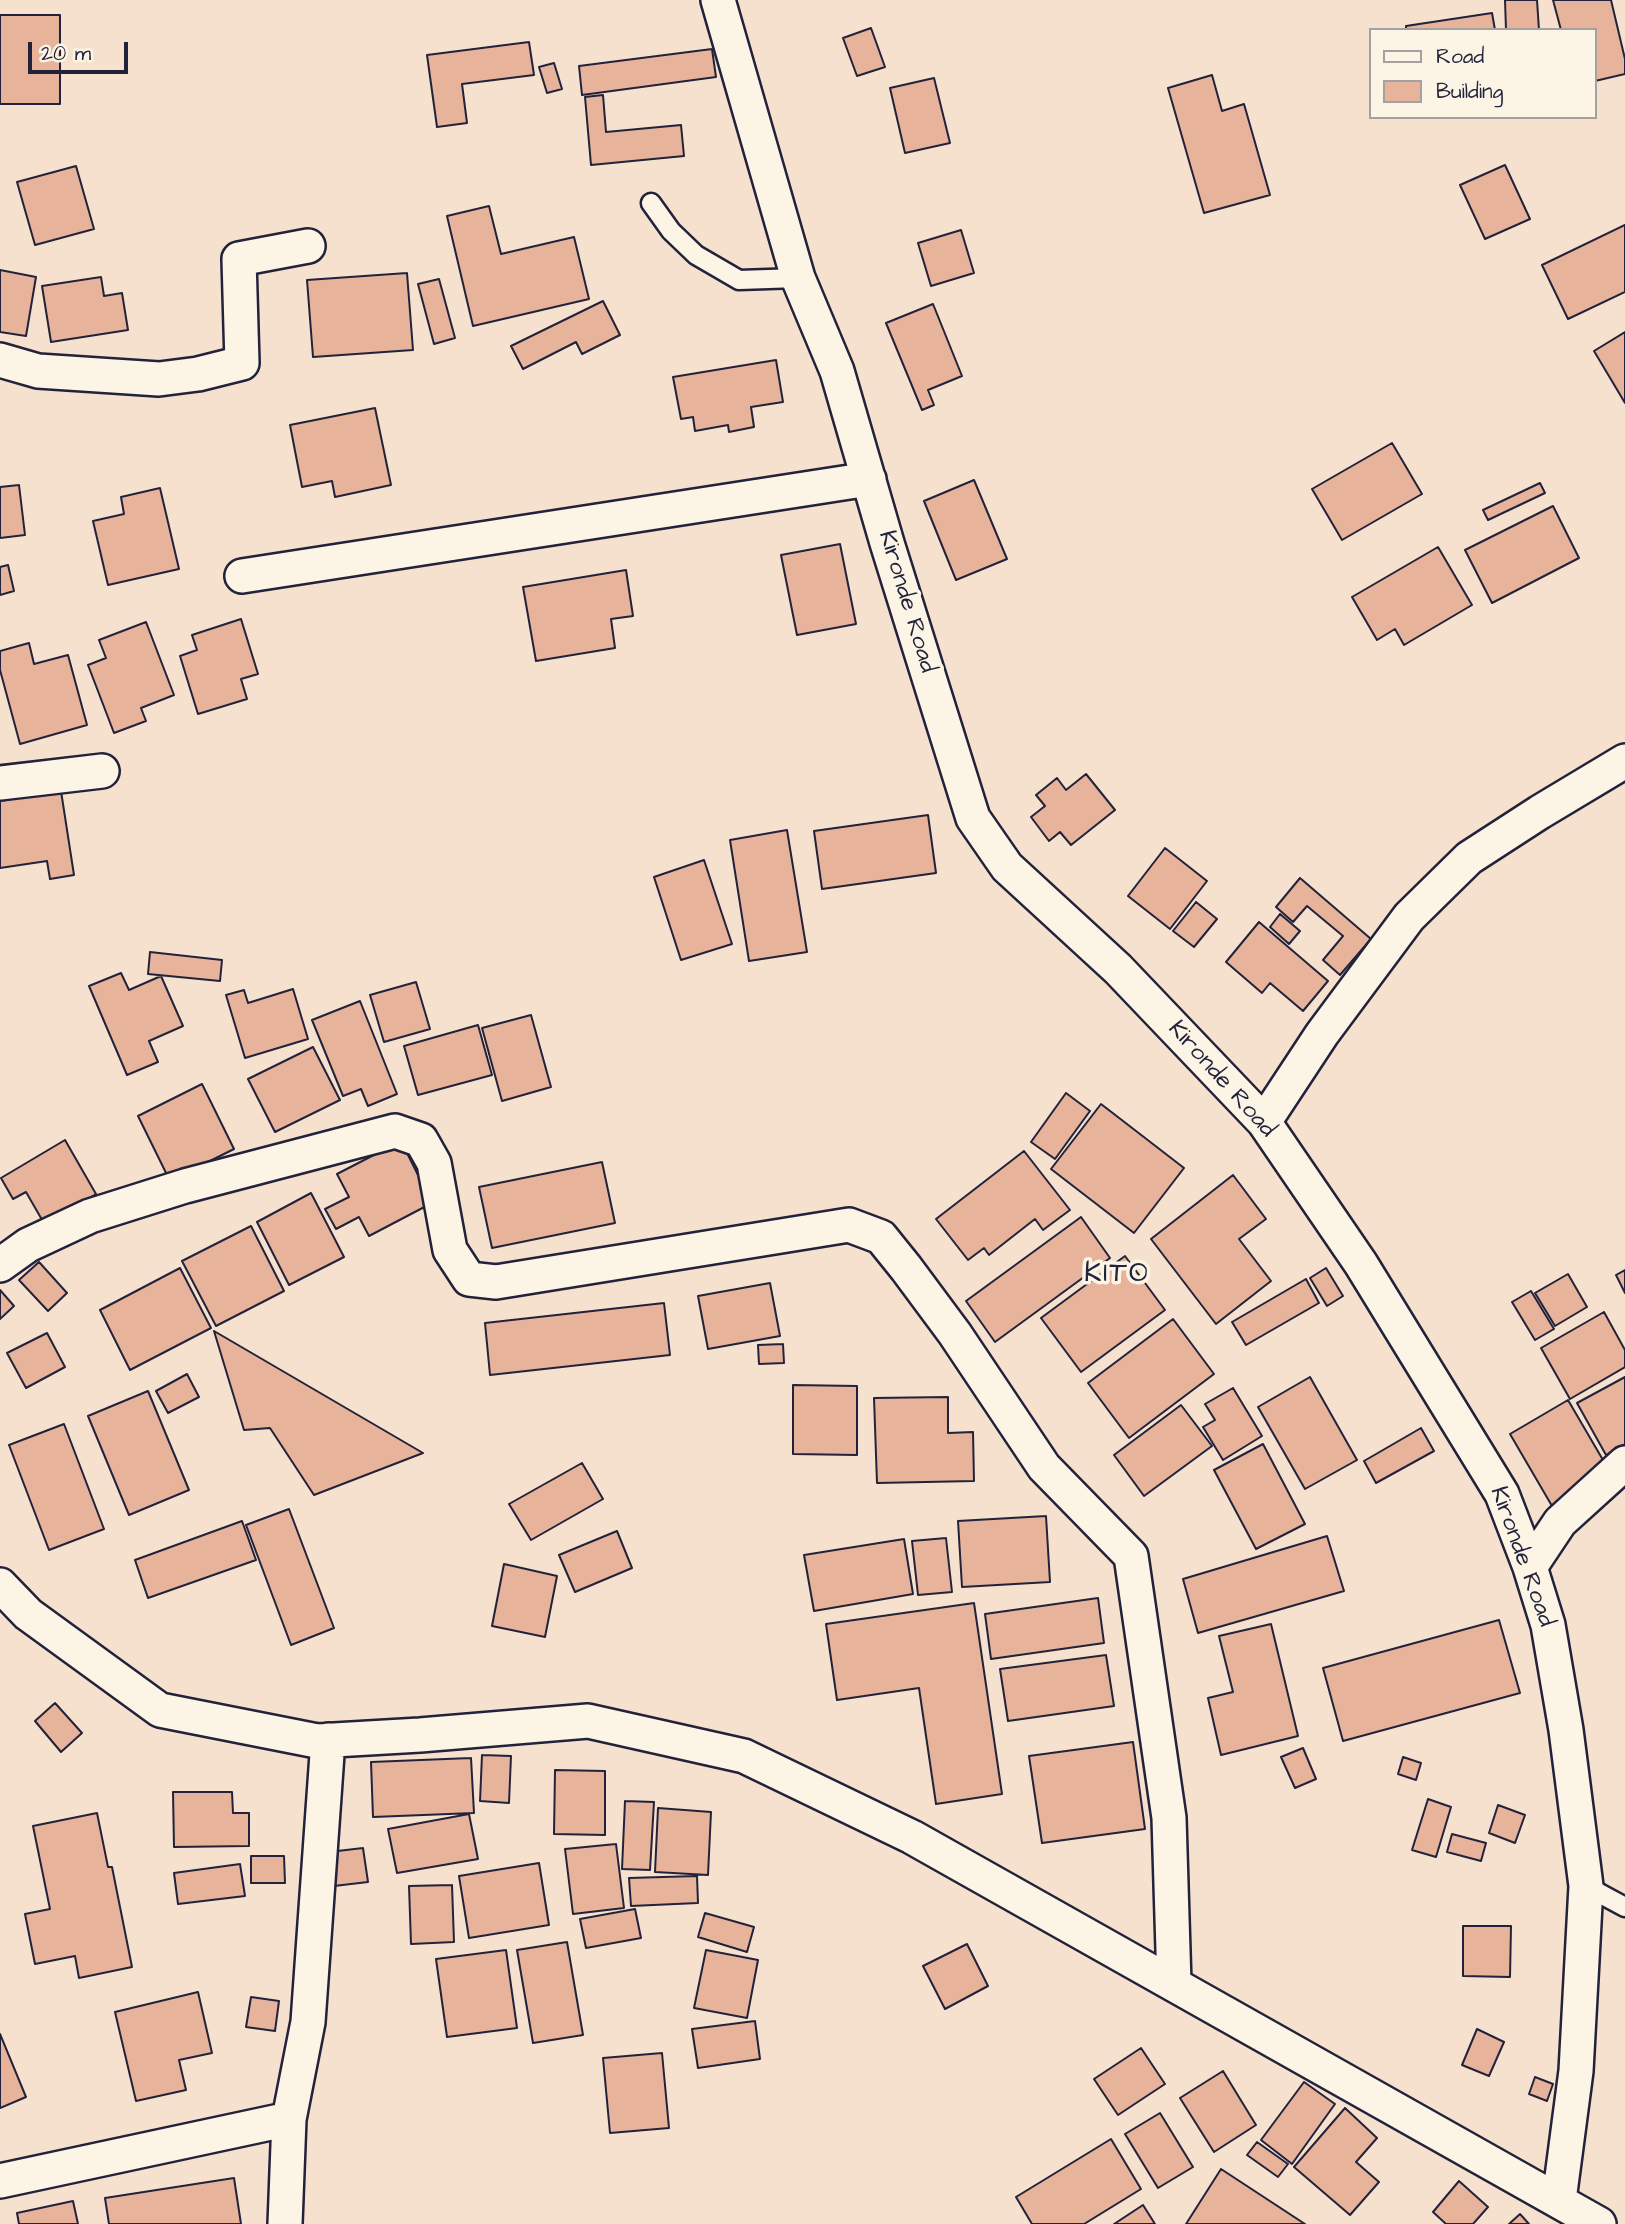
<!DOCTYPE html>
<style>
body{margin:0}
#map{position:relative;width:1625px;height:2224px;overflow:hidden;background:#f6e1ce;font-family:"Architects Daughter",sans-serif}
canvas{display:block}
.legend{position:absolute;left:1369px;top:28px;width:228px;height:91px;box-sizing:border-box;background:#fcf5e5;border:2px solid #a5a1a1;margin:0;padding:9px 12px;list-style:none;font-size:21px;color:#22223b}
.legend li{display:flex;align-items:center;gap:14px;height:35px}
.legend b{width:35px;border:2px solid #a5a1a1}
.scale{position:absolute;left:28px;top:42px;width:100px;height:32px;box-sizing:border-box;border:4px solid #22223b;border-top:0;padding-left:9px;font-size:21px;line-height:24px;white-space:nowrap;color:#22223b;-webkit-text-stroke:5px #fcf5e5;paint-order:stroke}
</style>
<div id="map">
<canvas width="1625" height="2224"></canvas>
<ul class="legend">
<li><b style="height:9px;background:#fcf5e5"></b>Road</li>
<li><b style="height:19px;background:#e7b39a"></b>Building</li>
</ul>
<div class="scale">20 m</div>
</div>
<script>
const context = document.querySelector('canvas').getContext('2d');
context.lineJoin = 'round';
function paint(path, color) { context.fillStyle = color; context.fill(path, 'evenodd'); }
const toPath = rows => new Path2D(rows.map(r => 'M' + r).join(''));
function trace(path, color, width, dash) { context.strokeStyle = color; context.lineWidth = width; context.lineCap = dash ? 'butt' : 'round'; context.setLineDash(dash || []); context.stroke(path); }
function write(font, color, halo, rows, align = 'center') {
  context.font = font + ' "Architects Daughter",sans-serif'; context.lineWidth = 7; context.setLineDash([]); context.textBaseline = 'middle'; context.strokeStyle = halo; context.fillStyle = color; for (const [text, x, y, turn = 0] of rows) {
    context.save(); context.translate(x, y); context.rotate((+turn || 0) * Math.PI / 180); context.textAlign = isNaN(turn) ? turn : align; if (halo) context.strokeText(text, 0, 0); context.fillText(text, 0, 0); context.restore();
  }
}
const building = toPath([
 [1505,0,1537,0,1539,30,1506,30,1505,0],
 [1553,0,1611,0,1625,59,1625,74,1595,81,1595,30,1561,30,1553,0],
 [1492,13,1495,30,1406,30,1406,26,1492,13],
 [0,15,60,15,60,104,0,104,0,15],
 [871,28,885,67,857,76,843,38,871,28],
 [529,42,534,75,462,84,467,123,437,127,427,55,529,42],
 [712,49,716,77,582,95,579,66,712,49],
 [554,63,562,89,547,93,539,67,554,63],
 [1212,75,1222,111,1244,104,1270,195,1204,213,1168,88,1212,75],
 [934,78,950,143,905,153,890,88,934,78],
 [603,95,606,132,681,125,684,156,591,165,585,97,603,95],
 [1505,165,1530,219,1485,239,1460,185,1505,165],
 [76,166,94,229,35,245,17,182,76,166],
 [489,206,501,254,574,237,589,299,473,326,447,216,489,206],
 [1625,225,1625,292,1568,319,1542,265,1625,225],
 [961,230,974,273,931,286,918,243,961,230],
 [0,270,36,277,26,336,0,332,0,270],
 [407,273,413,350,313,357,307,280,407,273],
 [101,277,104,296,122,293,128,330,51,342,42,286,101,277],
 [439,279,455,338,434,344,418,284,439,279],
 [603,301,620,335,582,354,576,342,523,369,511,346,603,301],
 [933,304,962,376,928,390,934,405,922,410,886,323,933,304],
 [1625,332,1625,403,1594,351,1625,332],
 [776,360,783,402,751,407,754,427,729,432,728,425,695,431,693,417,681,419,673,377,776,360],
 [375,408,391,485,335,497,332,481,302,487,290,425,375,408],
 [1392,443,1422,494,1342,540,1312,489,1392,443],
 [974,480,1007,559,956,580,924,501,974,480],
 [1540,483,1545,493,1488,520,1483,510,1540,483],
 [19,485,25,535,0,538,0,487,19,485],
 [160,488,179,569,108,585,93,521,124,514,121,497,160,488],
 [1553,506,1579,558,1492,603,1465,550,1553,506],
 [840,544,856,624,797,635,781,555,840,544],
 [1438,547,1472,605,1404,645,1395,629,1377,640,1352,597,1438,547],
 [8,565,14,591,0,595,0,567,8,565],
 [626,570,633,616,611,619,615,648,536,661,523,587,626,570],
 [241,619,258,674,241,679,247,699,198,714,180,656,197,650,192,635,241,619],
 [146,622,174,695,141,708,146,721,114,733,88,665,106,658,99,640,146,622],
 [29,643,34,664,68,655,87,725,20,744,0,670,0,651,29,643],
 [1086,774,1115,810,1071,845,1060,832,1049,841,1031,817,1045,806,1036,795,1057,778,1066,790,1086,774],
 [61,791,74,875,50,879,47,861,0,868,0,801,61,791],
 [928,815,936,873,822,889,814,831,928,815],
 [787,830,807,952,749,961,730,840,787,830],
 [1165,848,1207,881,1170,929,1128,896,1165,848],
 [704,860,732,944,681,960,654,877,704,860],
 [1300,878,1371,939,1340,975,1323,960,1343,936,1307,906,1293,922,1276,907,1300,878],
 [1196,902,1217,919,1194,947,1173,931,1196,902],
 [1280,914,1300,931,1289,944,1270,927,1280,914],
 [1259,922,1328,981,1303,1011,1270,983,1262,993,1226,962,1259,922],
 [150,952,222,960,220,981,148,974,150,952],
 [121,973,129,990,161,976,183,1026,149,1041,158,1062,127,1075,89,986,121,973],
 [416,982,430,1029,384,1042,370,995,416,982],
 [293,989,308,1039,245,1058,226,995,244,990,248,1003,293,989],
 [360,1001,397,1094,368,1106,361,1089,343,1096,312,1020,360,1001],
 [531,1015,551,1087,502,1101,482,1028,531,1015],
 [478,1025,492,1075,418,1095,404,1046,478,1025],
 [313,1047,340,1100,275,1132,248,1079,313,1047],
 [202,1084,234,1149,170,1181,138,1116,202,1084],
 [1066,1093,1090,1111,1055,1159,1031,1142,1066,1093],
 [1101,1104,1184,1168,1134,1233,1051,1169,1101,1104],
 [65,1140,96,1194,45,1225,26,1192,13,1199,1,1178,65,1140],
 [401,1141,432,1203,369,1236,359,1217,336,1229,325,1209,349,1197,337,1174,401,1141],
 [1024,1151,1070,1210,1043,1230,1035,1219,989,1255,984,1248,968,1260,936,1219,1024,1151],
 [602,1162,615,1223,492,1248,479,1187,602,1162],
 [1233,1175,1266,1219,1239,1239,1271,1281,1216,1324,1151,1239,1233,1175],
 [311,1193,344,1257,289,1285,257,1222,311,1193],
 [1081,1217,1110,1258,995,1342,966,1301,1081,1217],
 [251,1226,284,1291,216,1326,182,1261,251,1226],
 [1125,1256,1165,1310,1081,1372,1041,1318,1125,1256],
 [39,1262,67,1293,48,1311,19,1280,39,1262],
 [180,1268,211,1328,130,1370,100,1310,180,1268],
 [1326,1268,1343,1296,1327,1306,1310,1278,1326,1268],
 [1625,1270,1625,1293,1616,1275,1625,1270],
 [1568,1274,1587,1307,1555,1326,1535,1293,1568,1274],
 [1306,1279,1319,1303,1246,1345,1232,1322,1306,1279],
 [770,1283,780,1336,708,1349,698,1296,770,1283],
 [0,1290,14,1306,0,1319,0,1290],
 [1531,1291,1554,1329,1535,1340,1512,1302,1531,1291],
 [664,1303,670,1355,490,1375,485,1323,664,1303],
 [1604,1312,1625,1350,1625,1367,1570,1399,1541,1348,1604,1312],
 [1173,1319,1214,1374,1129,1438,1088,1383,1173,1319],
 [214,1331,423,1453,314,1495,270,1428,244,1430,214,1331],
 [47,1333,65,1367,26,1388,7,1353,47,1333],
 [783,1344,784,1363,759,1364,758,1345,783,1344],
 [187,1374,199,1397,168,1413,156,1391,187,1374],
 [1310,1377,1357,1460,1305,1489,1258,1407,1310,1377],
 [1625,1377,1625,1444,1606,1455,1577,1403,1625,1377],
 [793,1385,857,1386,857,1455,793,1454,793,1385],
 [1233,1388,1262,1436,1223,1460,1203,1427,1215,1420,1205,1404,1233,1388],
 [148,1391,189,1490,129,1515,88,1416,148,1391],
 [948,1397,948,1433,973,1432,974,1481,877,1483,874,1398,948,1397],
 [1568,1400,1610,1472,1552,1506,1510,1434,1568,1400],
 [1181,1405,1212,1446,1144,1496,1114,1455,1181,1405],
 [64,1424,104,1529,49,1550,9,1445,64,1424],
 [1421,1428,1434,1451,1376,1483,1364,1461,1421,1428],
 [1263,1444,1305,1524,1256,1549,1214,1470,1263,1444],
 [582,1463,603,1499,531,1540,509,1504,582,1463],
 [289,1509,334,1628,291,1645,246,1525,289,1509],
 [1046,1516,1050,1582,962,1587,958,1521,1046,1516],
 [242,1521,256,1560,148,1598,135,1560,242,1521],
 [617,1531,632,1568,575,1592,559,1555,617,1531],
 [1327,1536,1344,1591,1198,1633,1183,1579,1327,1536],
 [946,1538,952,1592,918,1595,912,1541,946,1538],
 [904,1539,913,1594,814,1611,804,1555,904,1539],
 [504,1564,557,1576,545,1637,492,1626,504,1564],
 [1098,1598,1104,1643,991,1659,985,1614,1098,1598],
 [974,1603,1002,1794,936,1804,919,1688,837,1700,826,1624,974,1603],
 [1499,1620,1520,1693,1343,1741,1323,1668,1499,1620],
 [1271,1624,1298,1736,1221,1755,1208,1698,1233,1692,1219,1636,1271,1624],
 [1106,1655,1114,1706,1008,1721,1000,1669,1106,1655],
 [55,1703,82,1733,61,1752,35,1721,55,1703],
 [1133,1742,1145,1829,1042,1843,1029,1756,1133,1742],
 [1303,1748,1316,1779,1295,1788,1281,1757,1303,1748],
 [482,1755,511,1756,509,1803,480,1801,482,1755],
 [1403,1757,1421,1763,1416,1780,1398,1774,1403,1757],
 [471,1758,474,1813,373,1817,371,1762,471,1758],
 [555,1770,605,1771,605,1835,554,1834,555,1770],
 [173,1792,232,1792,233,1813,249,1813,249,1846,174,1847,173,1792],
 [1428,1799,1451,1807,1436,1857,1412,1850,1428,1799],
 [625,1801,654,1802,650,1870,622,1869,625,1801],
 [1498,1805,1525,1815,1515,1843,1489,1833,1498,1805],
 [658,1808,711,1812,708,1875,655,1872,658,1808],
 [97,1813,108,1867,112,1867,132,1967,79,1978,75,1956,35,1964,25,1914,50,1909,33,1826,97,1813],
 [469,1814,478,1859,397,1873,388,1829,469,1814],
 [1452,1834,1486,1843,1481,1861,1447,1852,1452,1834],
 [616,1844,624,1908,573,1914,565,1849,616,1844],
 [363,1848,368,1882,334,1886,329,1852,363,1848],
 [251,1856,284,1856,285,1883,251,1883,251,1856],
 [539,1863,549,1925,469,1938,459,1876,539,1863],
 [240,1864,245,1896,178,1904,174,1873,240,1864],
 [697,1876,698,1903,631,1906,629,1878,697,1876],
 [452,1885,454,1942,411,1944,409,1886,452,1885],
 [635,1909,641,1938,586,1948,580,1919,635,1909],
 [705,1913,754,1927,747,1952,698,1937,705,1913],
 [1463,1926,1511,1926,1510,1977,1463,1976,1463,1926],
 [567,1942,583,2035,533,2043,517,1950,567,1942],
 [967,1944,988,1986,945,2009,923,1966,967,1944],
 [506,1950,517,2028,447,2037,436,1959,506,1950],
 [706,1950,758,1960,747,2018,694,2008,706,1950],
 [198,1992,212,2053,179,2060,186,2090,136,2101,115,2012,198,1992],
 [251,1997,279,2001,275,2031,246,2027,251,1997],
 [755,2021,760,2059,698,2068,692,2029,755,2021],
 [1477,2029,1504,2042,1489,2076,1462,2065,1477,2029],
 [0,2034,26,2097,0,2108,0,2034],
 [1141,2048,1165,2084,1118,2115,1094,2079,1141,2048],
 [662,2053,669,2128,610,2133,603,2058,662,2053],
 [1223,2071,1256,2125,1214,2152,1180,2098,1223,2071],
 [1535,2077,1553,2084,1547,2101,1529,2094,1535,2077],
 [1304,2082,1335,2104,1292,2164,1261,2140,1304,2082],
 [1345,2108,1377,2138,1356,2162,1379,2182,1350,2215,1294,2167,1345,2108],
 [1160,2113,1193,2167,1158,2188,1125,2134,1160,2113],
 [1111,2139,1141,2189,1084,2224,1032,2224,1016,2197,1111,2139],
 [1257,2142,1288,2164,1278,2177,1247,2155,1257,2142],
 [1221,2169,1305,2224,1186,2224,1221,2169],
 [234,2178,241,2224,109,2224,105,2198,234,2178],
 [1459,2181,1488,2207,1473,2224,1446,2224,1433,2212,1459,2181],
 [73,2201,78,2224,19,2224,17,2213,73,2201],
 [1143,2205,1155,2224,1114,2224,1143,2205],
 [1520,2214,1529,2224,1509,2224,1520,2214]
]);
const service = toPath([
 [651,203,671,231,696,255,739,280,798,278],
 [1586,1886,1625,1907]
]);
const minor = toPath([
 [718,0,798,278,837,371,887,543,973,818,1007,867,1118,969,1264,1122,1361,1264,1502,1494,1530,1567,1548,1625,1566,1730,1586,1886,1576,2071,1559,2200],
 [0,360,38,371,159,379,198,374,242,363,239,259,308,246],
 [242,576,869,479],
 [0,783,102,771],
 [1264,1122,1322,1034,1409,917,1469,858,1540,812,1625,761],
 [0,1265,28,1245,90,1216,185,1186,395,1131,421,1140,434,1163,450,1250,469,1279,496,1282,849,1225,881,1237,906,1268,955,1334,1044,1467,1131,1556,1169,1818,1174,1984],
 [1530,1567,1560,1522,1625,1463],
 [0,1585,28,1614,160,1710,317,1741,420,1735,588,1721,744,1756,912,1837,1599,2224],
 [0,2181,289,2119],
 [285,2224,289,2119,308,2022,328,1740]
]);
const streetNames = [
 ["Kironde Road",906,602,73],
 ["Kironde Road",1221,1080,48],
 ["Kironde Road",1521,1557,70]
];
const quarterNames = [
 ["KITO",1117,1275]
];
paint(building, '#e7b39a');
trace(building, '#22223b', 2);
trace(service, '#22223b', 23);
trace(minor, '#22223b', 38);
trace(service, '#fcf5e5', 18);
trace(minor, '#fcf5e5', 33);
write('24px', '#22223b', '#fcf5e5', streetNames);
context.letterSpacing = '2px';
write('28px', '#22223b', '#fcf5e5', quarterNames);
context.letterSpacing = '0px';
</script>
